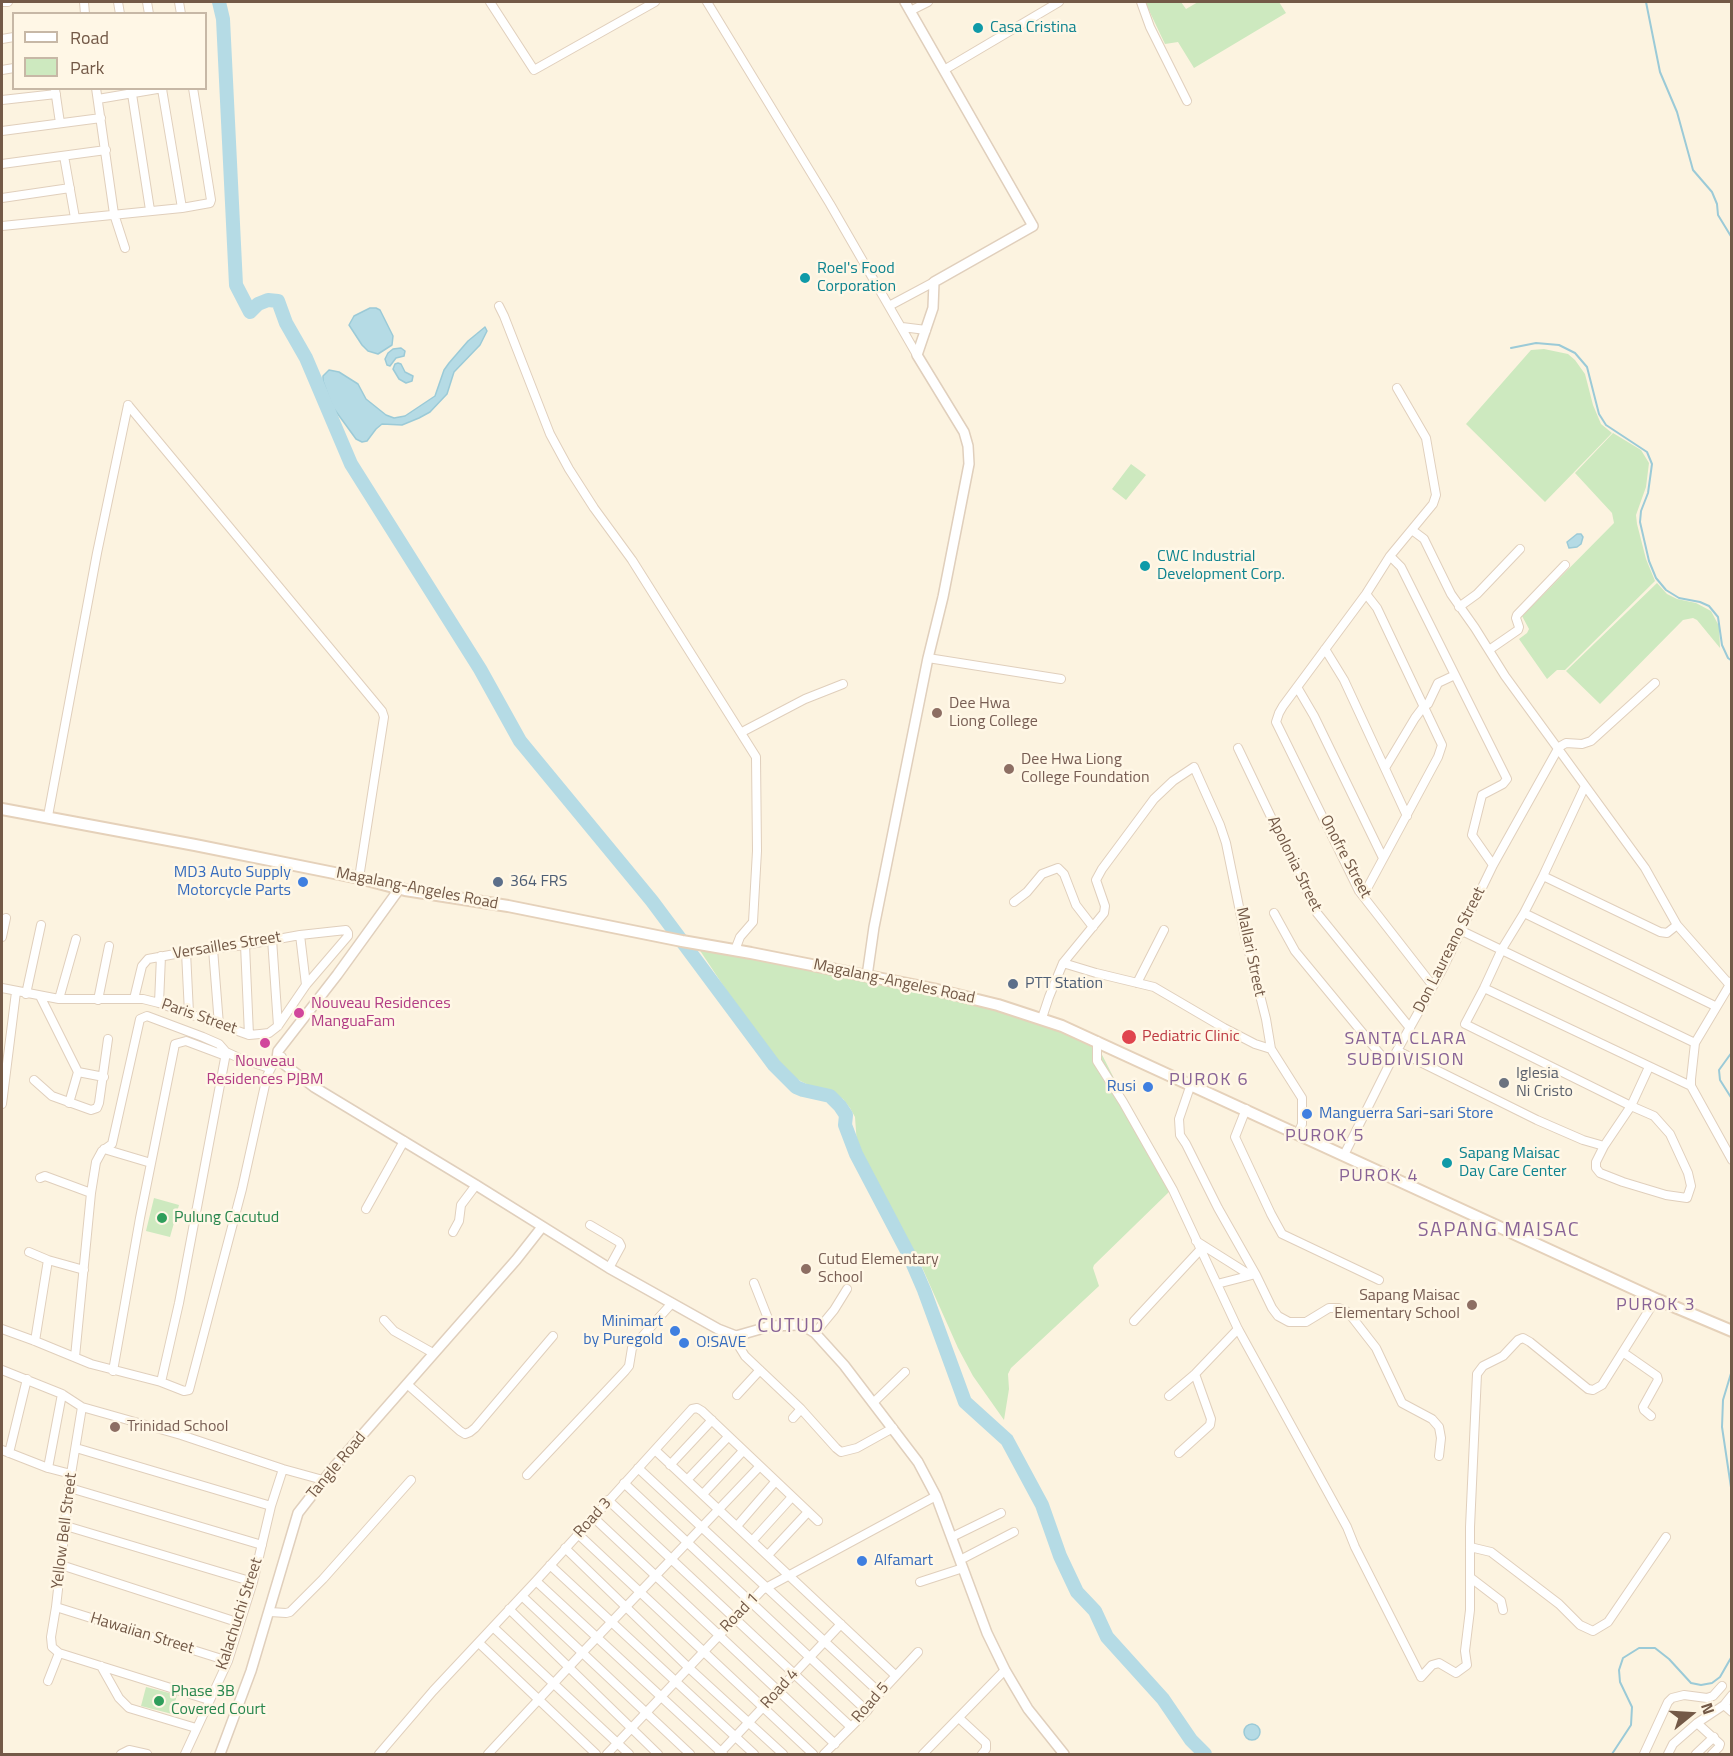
<!DOCTYPE html>
<style>
body{margin:0}
#map{position:relative;width:1733px;height:1756px;overflow:hidden;background:#fcf3e0;font-family:"Titillium Web",sans-serif}
canvas{display:block}
.frame{position:absolute;inset:0;border:3px solid #735947;pointer-events:none}
.legend{position:absolute;left:12px;top:12px;width:195px;height:78px;box-sizing:border-box;background:#fff7e6;border:2px solid #c7b8a6;margin:0;padding:8px 10px;list-style:none;font-size:18px;color:#735947}
.legend li{display:flex;align-items:center;gap:12px;height:30px}
.legend b{width:30px;border:2px solid #c7b8a6}
.north{position:absolute;left:1661px;top:1684px;width:60px;height:60px;-webkit-text-stroke:4px #fff7e6;paint-order:stroke;rotate:72deg;font-size:16px;font-weight:700;line-height:24px;text-align:center;color:#735947}
.north::after{content:'';display:block;margin:auto;width:21px;height:27px;background:#735947;clip-path:polygon(50% 0,100% 100%,50% 72%,0 100%)}
</style>
<div id="map">
<canvas width="1733" height="1756"></canvas>
<div class="frame"></div>
<ul class="legend">
<li><b style="height:8px;background:#fff"></b>Road</li>
<li><b style="height:16px;background:#cde9bf"></b>Park</li>
</ul>
<div class="north">N</div>
</div>
<script>
const context = document.querySelector('canvas').getContext('2d');
context.lineJoin = 'round';
function paint(path, color) { context.fillStyle = color; context.fill(path, 'evenodd'); }
const toPath = rows => new Path2D(rows.map(r => 'M' + r).join(''));
function trace(path, color, width, dash) { context.strokeStyle = color; context.lineWidth = width; context.lineCap = dash ? 'butt' : 'round'; context.setLineDash(dash || []); context.stroke(path); }
function write(font, color, halo, rows, align = 'center') {
  context.font = font + ' "Titillium Web",sans-serif'; context.lineWidth = 5; context.setLineDash([]); context.textBaseline = 'middle'; context.strokeStyle = halo; context.fillStyle = color; for (const [text, x, y, turn = 0] of rows) {
    context.save(); context.translate(x, y); context.rotate((+turn || 0) * Math.PI / 180); context.textAlign = isNaN(turn) ? turn : align; if (halo) context.strokeText(text, 0, 0); context.fillText(text, 0, 0); context.restore();
  }
}
const green = toPath([
 [1145,2,1181,2,1186,9,1198,2,1279,2,1286,13,1194,68,1178,42,1165,44],
 [1544,349,1568,354,1575,360,1585,374,1593,405,1601,424,1612,433,1545,502,1466,424,1531,350],
 [1613,433,1641,450,1649,463,1646,487,1636,515,1637,524,1646,559,1655,581,1565,670,1557,670,1547,679,1519,639,1527,633,1529,629,1522,616,1614,523,1612,513,1575,473],
 [1131,464,1146,475,1126,500,1112,489],
 [1657,583,1667,594,1677,599,1696,603,1711,611,1719,626,1720,648,1697,620,1693,618,1683,620,1600,704,1566,671],
 [697,946,958,997,1096,1043,1171,1190,1094,1265,1093,1268,1099,1286,1011,1368,1008,1374,1009,1389,1004,1420,973,1376,958,1348,917,1256,862,1159,857,1145,855,1117,850,1108,843,1099,830,1091,812,1087,793,1077,780,1067,764,1047],
 [154,1198,179,1205,170,1237,146,1231],
 [146,1687,177,1695,172,1714,141,1706]
]);
const water = toPath([
 [370,308,376,308,380,310,393,336,392,345,378,354,368,351,362,345,349,325,354,316,370,308],
 [485,327,487,331,480,345,454,372,447,394,430,412,419,418,402,425,382,424,376,429,367,441,362,442,356,439,332,406,323,381,323,376,329,370,339,372,358,384,366,399,386,415,394,418,405,416,435,396,444,370,449,363,468,341,485,327],
 [401,348,405,351,404,356,396,358,390,366,387,365,385,359,388,353,393,349,401,348],
 [398,363,401,364,405,372,413,376,412,381,406,383,399,379,393,369,395,364,398,363],
 [1577,534,1581,534,1583,537,1581,544,1577,547,1569,548,1567,542,1577,534],
 '1244 1732a8 8 0 1 1 16 0a8 8 0 1 1-16 0Z'
]);
const stream = toPath([
 [1646,2,1660,72,1677,112,1693,170,1712,192,1717,204,1718,215,1732,238],
 [1511,348,1536,343,1559,345,1575,353,1587,367,1599,414,1606,425,1647,452,1652,464,1648,493,1641,511,1640,522,1649,561,1656,578,1666,590,1679,598,1700,602,1709,606,1718,617,1722,645,1728,658,1732,661],
 [1732,1052,1719,1070,1720,1080,1732,1099],
 [1732,1370,1723,1400,1722,1427,1732,1494],
 [1612,1754,1631,1725,1632,1707,1620,1682,1619,1670,1623,1658,1639,1648,1655,1648,1669,1659,1691,1683,1701,1685,1712,1683,1720,1677,1732,1656]
]);
const river = toPath([
 [219,2,223,19,236,285,250,312,258,304,268,300,278,301,286,323,306,358,351,464,480,669,520,741,652,901,774,1065,796,1087,803,1090,830,1096,840,1106,846,1115,845,1125,856,1154,908,1253,924,1290,965,1402,1007,1440,1042,1505,1060,1556,1077,1592,1095,1611,1107,1637,1163,1699,1191,1740,1205,1754]
]);
const minor = toPath([
 [2,2,8,2],
 [84,2,85,14],
 [118,2,120,14],
 [147,2,149,14],
 [179,2,181,14],
 [490,2,534,70,655,2],
 [707,2,830,204,917,355],
 [1141,2,1150,27,1187,101],
 [910,11,928,2],
 [2,39,14,37],
 [2,70,14,68],
 [944,70,1059,2],
 [96,88,114,214,125,248],
 [55,89,60,123],
 [162,89,182,208],
 [132,94,150,210],
 [98,99,163,88],
 [2,100,56,94],
 [2,131,101,118],
 [64,156,75,218],
 [2,164,106,150],
 [2,198,70,188],
 [2,226,182,208,210,203,211,200,193,88],
 [499,306,504,316,550,434,569,469,594,508,632,560,756,757,757,851,753,922,740,937,735,950],
 [889,306,934,282],
 [902,327,926,330],
 [1397,388,1426,438,1436,495,1433,504,1390,556,1366,594,1283,706,1279,713,1276,722,1359,891,1433,986],
 [128,405,382,711,384,717,359,878],
 [1412,530,1424,539,1451,594,1475,628,1505,676,1645,868,1677,925,1729,984],
 [1390,556,1401,567,1507,779,1503,784,1482,795,1472,835,1493,865],
 [1459,607,1477,594,1520,549],
 [1325,649,1344,680,1407,816],
 [1489,650,1518,630,1519,627,1516,618,1517,615,1565,565],
 [928,658,1061,679],
 [1297,687,1314,716,1383,858],
 [742,732,805,699,843,684],
 [1238,748,1317,913,1410,1028],
 [1385,768,1415,718,1424,706,1428,704,1438,683,1455,675],
 [1585,786,1543,876,1524,913,1502,949,1484,988,1465,1024,1631,1106,1654,1116,1670,1134,1688,1173,1691,1186,1687,1198,1666,1195,1623,1182,1600,1173,1596,1168,1596,1162,1604,1146,1631,1106,1649,1067],
 [48,816,97,553,128,405],
 [1543,876,1660,932,1667,933,1677,925],
 [1363,896,1438,757,1442,745,1377,608,1366,594],
 [1014,902,1027,892,1042,874,1058,868,1064,874,1076,905,1093,927],
 [1274,913,1295,951,1389,1065],
 [1524,913,1715,1006],
 [1462,931,1695,1043],
 [300,935,306,985],
 [2,937,6,918],
 [272,939,278,1026],
 [245,945,249,1035],
 [213,949,219,1025],
 [186,952,189,1013],
 [1063,963,1096,973,1154,987,1224,1028,1255,1044,1271,1049],
 [1732,981,1695,1043,1691,1079,1691,1086,1732,1160],
 [1137,983,1164,930],
 [2,988,59,999,143,999,159,1003,249,1035,260,1034,269,1033,278,1026,306,985,348,936,348,933,346,930,300,935,245,945,186,952,148,959,142,966,134,999],
 [1484,988,1691,1086],
 [26,994,41,925],
 [40,996,78,1072,69,1103],
 [59,999,76,939],
 [98,1000,109,946],
 [159,1003,161,956],
 [1042,1018,1049,997,1063,963,1104,913,1105,906,1096,880,1102,869,1154,799,1173,781,1194,767,1220,825,1226,843,1245,936,1266,1019,1271,1049,1302,1098,1302,1124,1298,1134],
 [1097,1041,1097,1061,1123,1102,1173,1190,1238,1329,1347,1527,1355,1547,1421,1677],
 [1398,1051,1537,1120,1583,1140,1604,1146],
 [78,1072,104,1077],
 [34,1080,52,1096,91,1110,97,1108,99,1103,108,1039],
 [1191,1084,1179,1119,1180,1135,1186,1144,1218,1208,1256,1275,1272,1308,1278,1316,1289,1322,1306,1322,1329,1308,1339,1308,1348,1312,1376,1348,1402,1403,1432,1419,1439,1427,1441,1438,1439,1456],
 [2,1104,16,992],
 [1246,1109,1235,1137,1271,1214,1282,1234,1379,1280],
 [104,1149,151,1163],
 [1344,1155,1389,1065,1442,970,1493,865,1559,747,1566,743,1582,744,1591,741,1655,683],
 [40,1178,45,1176,91,1193],
 [366,1209,404,1141],
 [590,1225,619,1242,621,1246,609,1268],
 [453,1232,459,1221,461,1205,476,1185],
 [1196,1241,1250,1275],
 [29,1252,48,1260,35,1341],
 [48,1260,84,1270],
 [754,1283,771,1326],
 [1217,1284,1252,1275],
 [384,1320,394,1331,433,1353],
 [1134,1321,1200,1250],
 [2,1329,35,1341,91,1364,161,1382,184,1391,189,1390,242,1189,267,1076,275,1060,282,1057],
 [815,1333,834,1310,847,1289],
 [732,1335,745,1356,801,1409,836,1448,841,1452,857,1448,893,1428],
 [1624,1353,1657,1376,1658,1380,1643,1407,1644,1410,1651,1416],
 [75,1357,91,1193,96,1162,102,1151,112,1144,140,1019,147,1016,203,1037,219,1044,226,1052,239,1058,269,1068],
 [2,1370,62,1394,82,1407,181,1435,283,1469,323,1480],
 [113,1371,140,1218,175,1044,186,1041,226,1056],
 [161,1382,179,1303,226,1053],
 [407,1384,460,1431,465,1434,470,1432,475,1428,553,1336],
 [737,1395,760,1370],
 [1169,1396,1195,1374,1238,1329],
 [873,1403,905,1372],
 [82,1407,71,1474,56,1607,51,1637,52,1647,59,1653,209,1700],
 [793,1418,801,1409],
 [76,1448,271,1506],
 [2,1450,48,1468,71,1474],
 [655,1450,895,1675],
 [9,1453,27,1379],
 [1179,1453,1210,1425,1211,1419,1195,1374],
 [670,1465,712,1420],
 [48,1468,62,1394],
 [638,1468,880,1693],
 [527,1475,625,1371,629,1366,632,1348,672,1303],
 [687,1480,728,1437],
 [624,1483,867,1711],
 [70,1488,262,1545],
 [703,1494,743,1451],
 [608,1500,851,1727],
 [593,1517,835,1744],
 [66,1526,253,1582],
 [737,1526,775,1482],
 [578,1534,813,1754],
 [952,1537,1001,1513],
 [753,1540,792,1497],
 [1470,1547,1491,1552,1559,1604,1580,1625,1593,1631,1608,1622,1666,1537],
 [565,1548,689,1668,783,1754],
 [768,1555,808,1512],
 [960,1560,1014,1532],
 [61,1565,240,1623],
 [550,1565,754,1754],
 [1471,1578,1501,1601,1503,1610],
 [536,1581,723,1754],
 [920,1582,963,1568],
 [522,1596,690,1754],
 [56,1607,228,1661],
 [509,1609,658,1754],
 [270,1612,286,1613,290,1612,323,1579,411,1480],
 [493,1627,629,1754],
 [479,1643,596,1754],
 [101,1666,119,1698,129,1708,196,1728],
 [1421,1677,1432,1665,1439,1663,1456,1673,1467,1665,1465,1651,1470,1610,1470,1527,1477,1374,1483,1366,1503,1356,1518,1340,1523,1338,1530,1342,1588,1389,1593,1390,1602,1385,1656,1299],
 [48,1681,59,1653],
 [1724,1705,1732,1712],
 [959,1718,986,1743,986,1749,982,1754],
 [1697,1723,1720,1744,1719,1747,1712,1754],
 [121,1754,129,1750,147,1754],
 [185,1754,228,1661,253,1582,271,1506,283,1469],
 [379,1754,433,1691,536,1581,692,1409,697,1408,702,1411,818,1521],
 [488,1754,582,1653,760,1466],
 [607,1754,762,1590,936,1496],
 [719,1754,841,1624],
 [824,1754,867,1711,880,1693,918,1652],
 [923,1754,1005,1670],
 [1644,1754,1668,1702,1672,1698,1684,1695,1707,1698,1713,1696,1722,1686],
 [1668,1754,1673,1744,1697,1723,1724,1705,1732,1695],
 [1696,1754,1714,1737]
]);
const tertiary = toPath([
 [400,888,337,975,278,1051,277,1059,314,1087,476,1185,609,1268,718,1329,736,1336,771,1326,797,1325,802,1325,815,1333,844,1365,918,1462,936,1496,987,1633,1005,1670,1028,1709,1064,1754],
 [867,976,874,927,928,658,943,597,969,464,968,446,964,432,917,355,933,308,934,282,1033,226,905,2],
 [220,1754,251,1671,298,1513,334,1467,516,1260,542,1227]
]);
const secondary = toPath([
 [2,809,195,845,359,878,405,890,508,906,682,941,751,953,933,989,998,1005,1062,1026,1656,1299,1732,1331]
]);
const markers = [
 [978,28,6,"#0f9aa8"],
 [805,278,6,"#0f9aa8"],
 [1145,566,6,"#0f9aa8"],
 [937,713,6,"#8d6e63"],
 [1009,769,6,"#8d6e63"],
 [303,882,6,"#3f7fe0"],
 [498,882,6,"#5c6f8a"],
 [1013,984,6,"#5c6f8a"],
 [299,1013,6,"#d1479c"],
 [1129,1037,8,"#e0444e"],
 [265,1043,6,"#d1479c"],
 [1504,1083,6,"#6b7280"],
 [1148,1087,6,"#3f7fe0"],
 [1307,1114,6,"#3f7fe0"],
 [1447,1163,6,"#0f9aa8"],
 [162,1218,6,"#2e9e5b"],
 [806,1269,6,"#8d6e63"],
 [1472,1305,6,"#8d6e63"],
 [675,1331,6,"#3f7fe0"],
 [684,1343,6,"#3f7fe0"],
 [115,1427,6,"#8d6e63"],
 [862,1561,6,"#3f7fe0"],
 [159,1701,6,"#2e9e5b"]
];
const cultureNames = [
 ["Casa Cristina",990,28],
 ["Roel's Food",817,269],
 ["Corporation",817,287],
 ["CWC Industrial",1157,557],
 ["Development Corp.",1157,575],
 ["Sapang Maisac",1459,1154],
 ["Day Care Center",1459,1172]
];
const educationNames = [
 ["Dee Hwa",949,704],
 ["Liong College",949,722],
 ["Dee Hwa Liong",1021,760],
 ["College Foundation",1021,778],
 ["Cutud Elementary",818,1260],
 ["School",818,1278],
 ["Sapang Maisac",1460,1296,"right"],
 ["Elementary School",1460,1314,"right"],
 ["Trinidad School",127,1427]
];
const streetNames = [
 ["Onofre Street",1345,857,62],
 ["Apolonia Street",1294,864,64],
 ["Magalang-Angeles Road",417,889,11],
 ["Versailles Street",227,946,-9],
 ["Don Laureano Street",1450,950,-63],
 ["Mallari Street",1250,952,78],
 ["Magalang-Angeles Road",894,982,12],
 ["Paris Street",199,1017,19],
 ["Tangle Road",337,1466,-50],
 ["Road 3",593,1518,-48],
 ["Yellow Bell Street",65,1531,-83],
 ["Road 1",740,1613,-46],
 ["Kalachuchi Street",240,1614,-72],
 ["Hawaiian Street",142,1634,17],
 ["Road 4",780,1689,-48],
 ["Road 5",871,1703,-49]
];
const shopNames = [
 ["MD3 Auto Supply",291,873],
 ["Motorcycle Parts",291,891],
 ["Rusi",1136,1087],
 ["Manguerra Sari-sari Store",1319,1114,"left"],
 ["Minimart",663,1322],
 ["by Puregold",663,1340],
 ["O!SAVE",696,1343,"left"],
 ["Alfamart",874,1561,"left"]
];
const serviceNames = [
 ["364 FRS",510,882],
 ["PTT Station",1025,984]
];
const hotelNames = [
 ["Nouveau Residences",311,1004],
 ["ManguaFam",311,1022],
 ["Nouveau",265,1062,"center"],
 ["Residences PJBM",265,1080,"center"]
];
const healthNames = [
 ["Pediatric Clinic",1142,1037]
];
const worshipNames = [
 ["Iglesia",1516,1074],
 ["Ni Cristo",1516,1092]
];
const leisureNames = [
 ["Pulung Cacutud",174,1218],
 ["Phase 3B",171,1692],
 ["Covered Court",171,1710]
];
const neighbourhoodNames = [
 ["SANTA CLARA",1406,1040],
 ["SUBDIVISION",1406,1061],
 ["PUROK 6",1209,1081],
 ["PUROK 5",1325,1137],
 ["PUROK 4",1379,1177],
 ["PUROK 3",1656,1306]
];
const quarterNames = [
 ["SAPANG MAISAC",1499,1231],
 ["CUTUD",791,1327]
];
paint(green, '#cde9bf');
paint(water, '#b5dbe5');
trace(water, '#9bcad7', 1.5);
trace(stream, '#9bcad7', 2);
trace(river, '#b5dbe5', 14);
trace(minor, '#e0cfbc', 10);
trace(tertiary, '#e0cfbc', 12);
trace(secondary, '#e5d1ba', 14);
trace(minor, '#fff', 8);
trace(tertiary, '#fff', 9);
trace(secondary, '#fff', 10);
for (const [x, y, r, color] of markers) { const dot = new Path2D(); dot.arc(x, y, r, 0, 2 * Math.PI); context.fillStyle = color; context.fill(dot); trace(dot, '#fff7e6', 2); }
write('16px', '#0d838f', '#fff7e6', cultureNames, 'left');
write('16px', '#785e54', '#fff7e6', educationNames, 'left');
write('16px', '#735947', '#fff7e6', streetNames);
write('16px', '#366cbe', '#fff7e6', shopNames, 'right');
write('16px', '#4e5e75', '#fff7e6', serviceNames, 'left');
write('16px', '#b23c85', '#fff7e6', hotelNames, 'left');
write('16px', '#be3a42', '#fff7e6', healthNames, 'left');
write('16px', '#5b616d', '#fff7e6', worshipNames, 'left');
write('16px', '#27864d', '#fff7e6', leisureNames, 'left');
context.letterSpacing = '1.5px';
write('18px', '#886396', '#fff7e6', neighbourhoodNames);
context.letterSpacing = '0px';
context.letterSpacing = '1.5px';
write('20px', '#886396', '#fff7e6', quarterNames);
context.letterSpacing = '0px';
</script>
